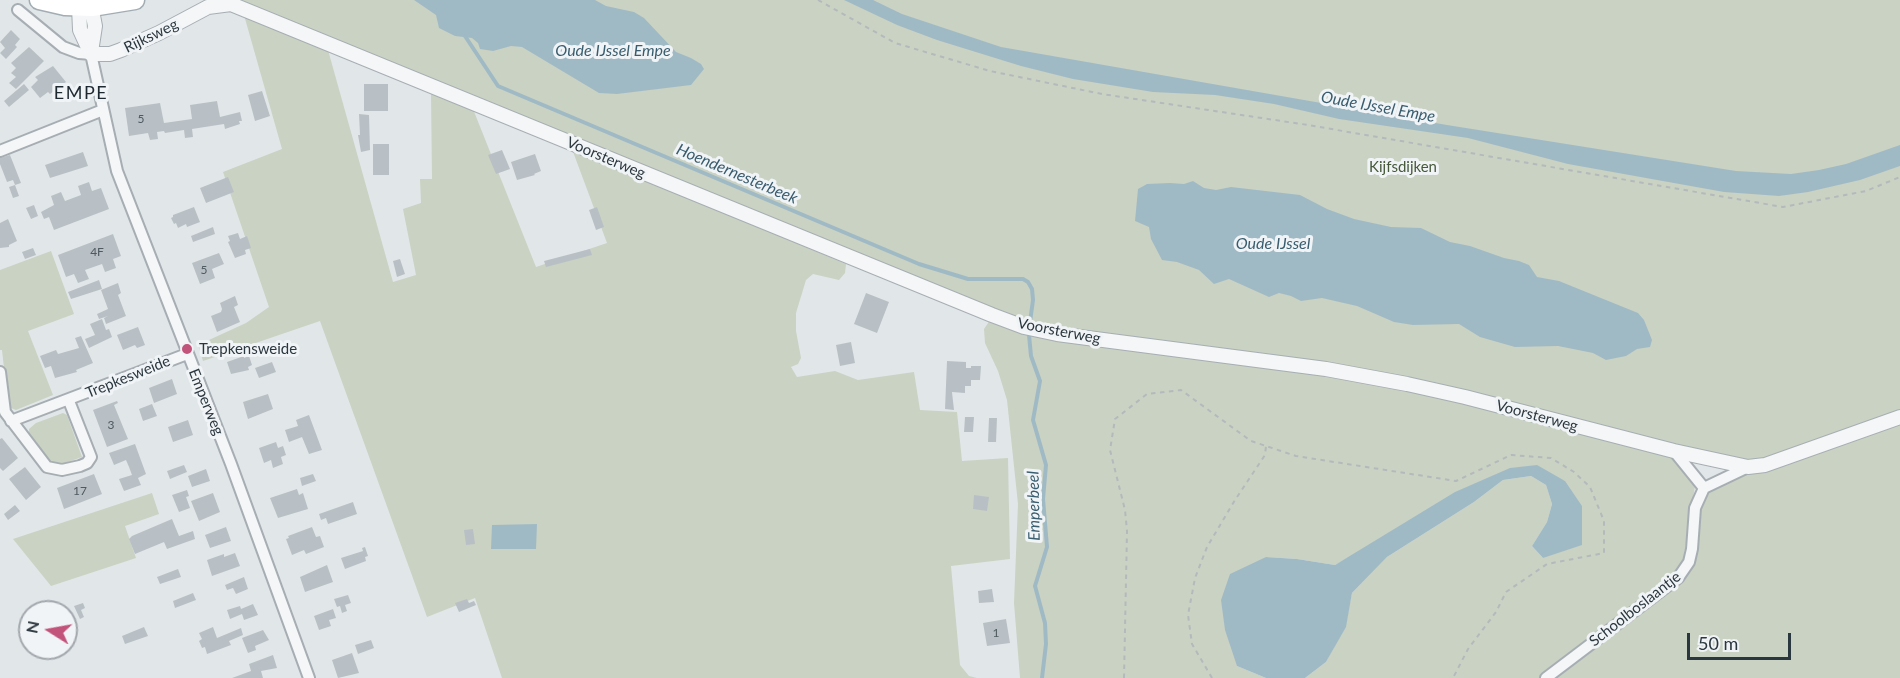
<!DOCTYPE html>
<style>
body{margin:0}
#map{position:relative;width:1900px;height:678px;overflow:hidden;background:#e1e6e9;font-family:Lato,sans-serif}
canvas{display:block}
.north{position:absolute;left:18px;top:600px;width:60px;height:60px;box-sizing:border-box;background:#f1f4f6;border:2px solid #a2a8ad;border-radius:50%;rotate:281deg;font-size:16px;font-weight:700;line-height:24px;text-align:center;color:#2b373f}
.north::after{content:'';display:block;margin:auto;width:21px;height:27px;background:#c2537b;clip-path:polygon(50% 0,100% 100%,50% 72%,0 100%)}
.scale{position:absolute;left:1687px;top:633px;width:104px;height:27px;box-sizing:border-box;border:3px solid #2b373f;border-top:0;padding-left:8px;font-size:18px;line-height:21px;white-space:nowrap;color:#2b373f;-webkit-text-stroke:4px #f1f4f6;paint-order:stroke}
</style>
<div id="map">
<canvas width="1900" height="678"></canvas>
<div class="north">N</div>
<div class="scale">50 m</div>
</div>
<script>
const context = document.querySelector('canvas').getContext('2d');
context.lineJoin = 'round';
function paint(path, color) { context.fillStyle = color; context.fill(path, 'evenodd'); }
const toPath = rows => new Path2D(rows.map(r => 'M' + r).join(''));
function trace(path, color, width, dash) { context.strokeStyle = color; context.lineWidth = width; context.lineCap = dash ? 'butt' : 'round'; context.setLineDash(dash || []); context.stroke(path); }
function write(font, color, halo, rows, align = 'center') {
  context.font = font + ' Lato,sans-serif'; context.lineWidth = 6; context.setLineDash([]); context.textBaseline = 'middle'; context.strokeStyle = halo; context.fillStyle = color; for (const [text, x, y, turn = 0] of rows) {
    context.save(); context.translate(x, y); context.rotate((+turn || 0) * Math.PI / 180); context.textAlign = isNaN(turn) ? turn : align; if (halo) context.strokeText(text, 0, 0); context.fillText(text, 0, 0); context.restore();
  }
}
const green = toPath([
 [240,0,1900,0,1900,411,1766,459,1747,462,1563,418,1026,321,653,171,476,96,257,9],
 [244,15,328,50,393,282,416,275,403,209,421,203,420,179,432,179,431,92,473,109,536,267,607,243,572,149,846,264,845,273,839,280,813,274,806,280,796,313,796,331,801,358,798,364,791,367,797,377,835,371,858,380,914,372,920,410,957,412,962,461,1008,458,1010,559,951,566,960,665,969,676,977,678,502,678,475,598,427,617,320,321,203,361,198,345,246,323,269,307,223,172,282,149],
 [51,251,74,314,28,331,53,395,16,410,11,408,8,404,2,350,0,350,0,270],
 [990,320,1406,389,1664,452,1676,459,1695,486,1682,568,1669,581,1539,678,1305,678,1326,662,1345,627,1352,593,1387,557,1474,502,1503,480,1531,476,1546,485,1552,504,1547,522,1532,546,1543,558,1565,481,1511,468,1335,565,1297,559,1266,557,1237,666,1266,678,1020,678,1014,603,1018,504,1007,400,998,371,985,343,984,329],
 [63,413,67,415,82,457,59,465,52,463,32,439,29,433,29,429,36,423],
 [1900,422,1900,678,1551,678,1680,581,1700,505,1705,496,1713,488,1740,475,1761,472],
 [152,493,159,514,125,526,136,558,51,586,13,539]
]);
const water = toPath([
 [414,0,595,0,606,6,634,12,644,18,676,52,691,58,701,64,704,69,691,85,617,94,599,93,522,47,511,46,493,51,480,49,478,43,472,38,455,36,439,28,436,15],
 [844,0,873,0,902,14,1001,47,1447,125,1736,171,1791,174,1819,170,1846,164,1900,145,1900,166,1860,180,1808,192,1779,196,1724,192,1568,164,1468,138,1339,119,1274,104,1215,95,1153,92,1073,79,1021,66,937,40,897,25],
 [1193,181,1204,188,1216,190,1231,187,1300,195,1327,209,1354,219,1391,227,1421,228,1450,242,1470,246,1504,258,1519,261,1529,265,1537,277,1559,281,1638,313,1644,320,1652,340,1650,347,1637,349,1626,356,1606,360,1593,353,1558,346,1515,347,1480,337,1459,324,1413,325,1394,322,1357,306,1335,301,1322,298,1301,301,1291,296,1279,293,1269,297,1229,279,1214,284,1199,270,1177,262,1162,260,1151,239,1149,227,1135,221,1138,189,1147,184,1170,183,1184,184],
 [1537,465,1565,481,1582,506,1582,545,1543,558,1532,546,1547,522,1552,504,1546,485,1531,476,1503,480,1474,502,1387,557,1352,593,1346,627,1326,662,1305,678,1266,678,1237,666,1225,630,1221,600,1230,574,1266,557,1297,559,1335,565,1455,492,1510,468],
 [537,524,536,549,491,549,492,525]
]);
const stream = toPath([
 [463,33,498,86,919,264,968,279,1023,279,1028,282,1032,289,1033,300,1030,322],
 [1029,335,1031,356,1040,381,1033,420,1046,465,1043,499,1047,547,1035,586,1045,623,1046,644,1042,678]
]);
const building = toPath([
 [11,30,20,39,15,45,17,47,6,59,0,53,5,48,0,42],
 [29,47,44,61,16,89,9,83,16,77,11,73,16,68,11,63],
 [53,66,66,82,50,94,48,92,40,98,31,87,38,80,35,77],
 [24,84,29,90,9,107,4,101],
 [364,84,388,84,388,111,364,111],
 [262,91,270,116,255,121,248,95],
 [217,101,220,117,240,112,242,121,239,121,240,124,225,129,224,124,192,129,193,137,185,138,184,130,165,133,164,131,157,132,158,139,150,140,148,133,129,136,125,108,160,103,164,123,192,119,190,105],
 [359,114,369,115,370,150,361,152,358,135,360,135],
 [373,144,389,144,389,175,373,175],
 [502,150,510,169,496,174,488,155],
 [83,152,88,166,50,178,45,165],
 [535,154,541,171,534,174,535,175,517,180,511,162],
 [10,155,21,183,15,185,19,196,13,198,9,187,15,185,13,180,7,182,0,164,0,158],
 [228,177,234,192,206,203,200,188],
 [89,182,92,191,101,188,109,209,54,230,49,217,44,219,41,212,54,205,51,196,61,192,65,201,81,195,78,186],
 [34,205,38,216,31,219,26,208],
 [194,207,200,222,187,227,186,224,178,228,176,223,174,224,171,218,173,217,173,215],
 [597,207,604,227,596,230,589,210],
 [8,219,17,241,9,245,9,247,0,248,0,223],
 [213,227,215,234,193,242,191,236],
 [238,233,240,239,247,236,251,248,245,250,246,254,235,258,228,242,230,241,228,236],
 [113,234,121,256,113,259,116,268,105,272,102,264,85,270,89,279,78,283,74,274,66,277,58,255],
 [33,248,36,255,25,259,22,252],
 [590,249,592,255,546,267,544,261],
 [219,253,224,264,212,269,215,278,200,284,192,263],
 [400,259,405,274,397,277,393,261],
 [99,280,102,289,71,299,68,292],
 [118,283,121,293,118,295,126,316,106,324,104,318,108,316,99,319,97,314,108,309,101,290],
 [866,293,889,302,877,333,854,324],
 [235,296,238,305,234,307,240,322,217,332,211,316,221,312,222,309,220,303],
 [102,319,106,330,109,329,112,337,89,348,85,339,95,335,90,324],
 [138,327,145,345,137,348,135,345,123,350,117,335],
 [81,336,93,363,76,370,77,372,55,378,51,366,45,368,40,356,56,350,58,354,79,348,75,338],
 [851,342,855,363,840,366,836,345],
 [244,356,244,358,249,356,252,365,248,367,249,370,231,374,227,362],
 [947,361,966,362,966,368,971,368,971,366,981,366,980,380,971,380,971,386,965,386,965,393,952,392,954,410,945,409],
 [272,362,276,372,259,378,255,368],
 [172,379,177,394,154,403,149,388],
 [268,394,273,409,248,419,243,402],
 [117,401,118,403,114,405,128,439,107,447,93,410],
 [152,404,157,416,143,421,139,409],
 [309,415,322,450,309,454,302,437,289,442,285,430,298,426,296,420],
 [965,417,974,417,973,432,964,432],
 [989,418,997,418,996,442,988,442],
 [188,420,193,435,173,442,168,427],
 [2,438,18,458,3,471,0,468,0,439],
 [276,442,278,448,283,446,286,455,281,457,283,464,273,468,271,460,264,463,259,448],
 [135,444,146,474,138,478,141,485,124,491,119,479,132,475,129,467,126,460,114,465,109,453],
 [184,465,187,472,170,479,167,471],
 [25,467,41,487,26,500,9,479],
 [206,469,210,481,192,487,188,476],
 [94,474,102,494,64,509,57,488],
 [313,474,316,481,302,486,300,478],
 [297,489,299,495,303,493,308,509,278,518,270,498],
 [187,490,189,496,186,497,190,508,179,512,172,495],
 [213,493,220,512,199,521,191,501],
 [974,495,989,497,987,511,973,509],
 [353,502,357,514,328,524,326,518,321,520,319,514],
 [15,505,20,511,8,520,4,514],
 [172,519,179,536,193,531,195,539,167,549,164,542,135,554,129,539,132,536],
 [226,527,231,541,210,548,205,535],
 [312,527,316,537,320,536,324,547,306,554,304,550,292,555,286,539,289,538,288,536],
 [473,529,475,544,466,545,464,530],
 [365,547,368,556,365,557,366,561,345,569,341,558,363,551,362,548],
 [235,553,240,566,212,576,207,560,224,554,224,557],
 [327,565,333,582,305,592,300,577],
 [178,569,181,577,160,584,157,577],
 [244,577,248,589,236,594,233,588,227,590,225,585],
 [992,589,994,602,979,603,978,591],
 [193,593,196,600,175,608,173,601],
 [348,595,351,603,345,605,347,611,342,613,340,606,337,607,334,599],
 [467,599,469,603,474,601,476,605,459,612,455,603],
 [83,603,85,608,81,610,84,617,80,619,74,606],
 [253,604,258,615,244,620,242,614,230,619,227,610,240,606,241,609],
 [333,609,336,618,329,620,331,626,319,630,314,616],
 [1006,619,1010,643,987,646,983,623],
 [144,627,148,636,125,644,122,636],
 [213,627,217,638,241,628,243,635,229,641,231,645,207,654,205,647,202,648,199,641,202,639,199,633],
 [263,630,269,640,255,646,256,650,248,653,242,638],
 [371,640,374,648,358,654,355,645],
 [352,653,359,673,338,678,332,660],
 [273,655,277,668,261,671,263,678,232,678,251,671,249,664]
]);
const path = toPath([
 [818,0,895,43,990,71,1102,94,1308,125,1783,207,1866,191,1900,177],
 [1124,678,1127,531,1125,510,1110,450,1115,419,1147,394,1181,390,1251,441,1296,456,1456,481,1511,455,1551,458,1574,472,1590,487,1604,521,1604,553,1547,564,1506,592,1496,612,1468,649,1453,678],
 [1212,678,1192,644,1188,615,1195,578,1207,547,1235,500,1265,455,1266,446]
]);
const minor = toPath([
 [18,10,63,47,79,53,91,54,117,171,231,464,309,678],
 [0,151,103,110],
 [0,372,5,412,47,467,62,470,80,466,87,463,91,457,69,401],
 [11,421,187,354],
 [1674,451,1704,488],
 [1546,678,1678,578,1689,562,1692,549,1695,508,1704,488,1748,467]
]);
const tertiary = toPath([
 [81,0,79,7,80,30,91,54],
 [90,0,95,26,91,52],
 [91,54,110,54,121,50,159,33,208,7,231,4,992,315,1024,327,1057,334,1326,369,1407,384,1465,397,1674,451,1748,467,1765,465,1900,417]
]);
const primary = toPath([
 [39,0,65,6,92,7,135,0]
]);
const markers = [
 [187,349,6,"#c2537b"]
];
const numberNames = [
 ["5",141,119],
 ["4F",97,252],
 ["5",204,270],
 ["3",111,425],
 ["17",80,491],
 ["1",996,633]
];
const streetNames = [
 ["Rijksweg",151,36,-26],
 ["Voorsterweg",606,158,23],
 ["Voorsterweg",1059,331,11],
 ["Trepkesweide",128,377,-22],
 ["Emperweg",206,402,68],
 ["Voorsterweg",1537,416,15],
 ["Schoolboslaantje",1635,609,-38]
];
const parkNames = [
 ["Kijfsdijken",1403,167]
];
const poiNames = [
 ["Trepkensweide",199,349]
];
const waterNames = [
 ["Oude IJssel Empe",613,51],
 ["Oude IJssel Empe",1378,107,10],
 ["Hoendernesterbeek",737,174,23],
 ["Oude IJssel",1273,244],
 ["Emperbeel",1034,506,-91]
];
const quarterNames = [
 ["EMPE",81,93]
];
paint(green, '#cad2c3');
paint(water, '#a0bac5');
trace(stream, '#a0bac5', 4);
paint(building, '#b9c0c5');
trace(minor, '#a7aeb3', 14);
trace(tertiary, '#a7aeb3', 16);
trace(primary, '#a2adb3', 21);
trace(path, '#b4b9bc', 2, [4.5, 4.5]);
trace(minor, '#f4f6f7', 10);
trace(tertiary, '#f4f6f7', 14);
trace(primary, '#fff', 18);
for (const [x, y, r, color] of markers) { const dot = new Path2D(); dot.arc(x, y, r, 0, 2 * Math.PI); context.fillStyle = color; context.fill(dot); trace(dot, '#f1f4f6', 2); }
write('12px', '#4e5960', null, numberNames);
write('15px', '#2b373f', '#f1f4f6', streetNames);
write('15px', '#47593a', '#f1f4f6', parkNames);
write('15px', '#2b373f', '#f1f4f6', poiNames, 'left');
write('italic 16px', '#395d6f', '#f1f4f6', waterNames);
context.letterSpacing = '1.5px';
write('18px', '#1d2830', '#f1f4f6', quarterNames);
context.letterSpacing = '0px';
</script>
